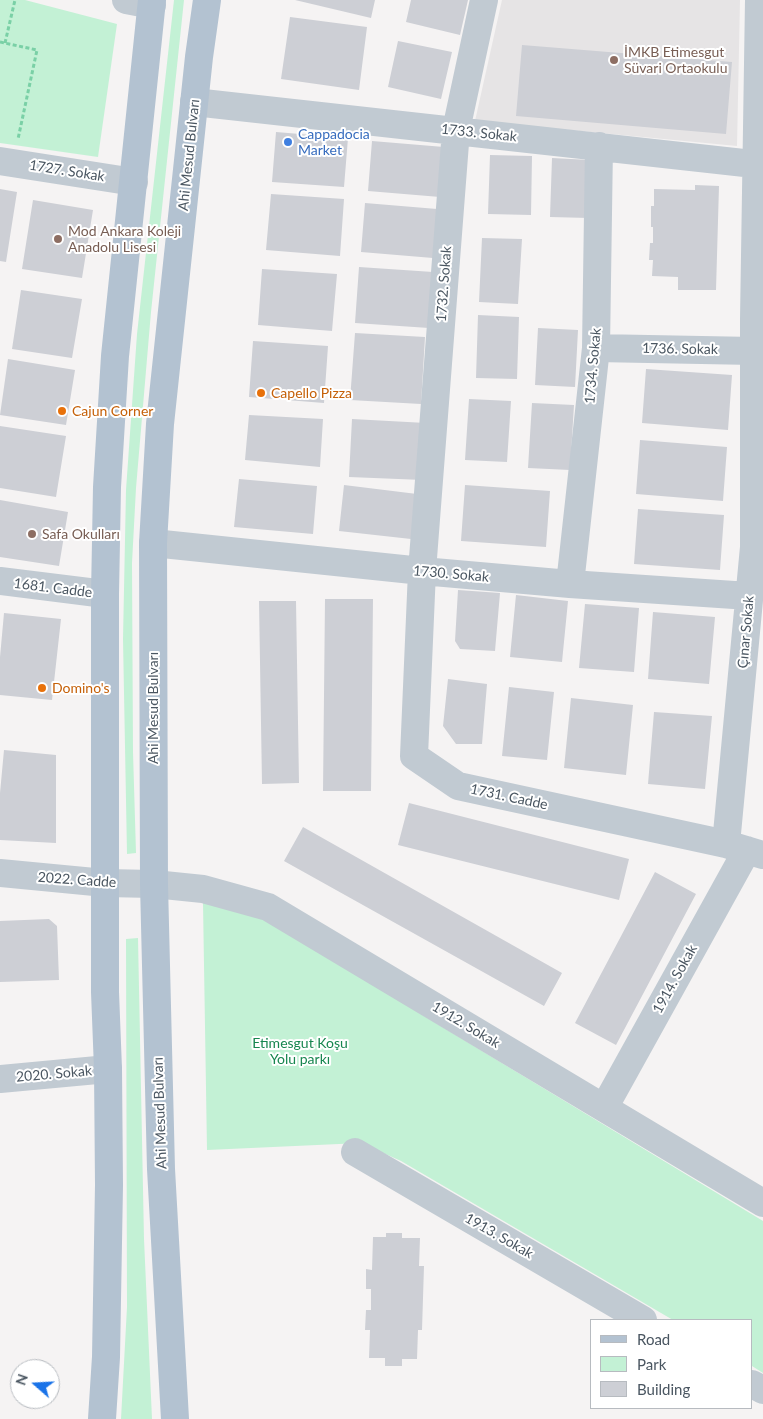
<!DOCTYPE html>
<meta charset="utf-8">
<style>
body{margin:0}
#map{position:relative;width:763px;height:1419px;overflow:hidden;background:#f5f3f3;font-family:Lato,sans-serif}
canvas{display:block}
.legend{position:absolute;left:590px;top:1319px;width:162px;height:90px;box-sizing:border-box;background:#fff;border:1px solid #b7bbc0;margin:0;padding:6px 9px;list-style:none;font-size:15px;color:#4a5661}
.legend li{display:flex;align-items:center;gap:10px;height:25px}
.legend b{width:25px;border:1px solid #b7bbc0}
.north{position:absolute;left:10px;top:1359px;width:50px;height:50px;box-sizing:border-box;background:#fff;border:1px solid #b7bbc0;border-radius:50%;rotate:289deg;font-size:14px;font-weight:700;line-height:20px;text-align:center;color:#4a5661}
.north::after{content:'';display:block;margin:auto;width:18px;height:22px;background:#1a73e8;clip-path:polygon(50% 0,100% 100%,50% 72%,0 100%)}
</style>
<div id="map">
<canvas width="763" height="1419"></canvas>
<ul class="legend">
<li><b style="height:6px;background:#b3c2d1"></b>Road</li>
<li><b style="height:14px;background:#c3f1d5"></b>Park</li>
<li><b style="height:14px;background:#cdcfd5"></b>Building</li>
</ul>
<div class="north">N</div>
</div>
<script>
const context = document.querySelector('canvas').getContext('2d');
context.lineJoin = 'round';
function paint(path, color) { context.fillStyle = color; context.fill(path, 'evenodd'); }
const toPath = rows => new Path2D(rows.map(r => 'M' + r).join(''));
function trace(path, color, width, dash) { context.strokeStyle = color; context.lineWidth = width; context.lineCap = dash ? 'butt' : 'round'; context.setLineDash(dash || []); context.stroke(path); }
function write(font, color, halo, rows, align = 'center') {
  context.font = font + ' Lato,sans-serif'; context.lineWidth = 4; context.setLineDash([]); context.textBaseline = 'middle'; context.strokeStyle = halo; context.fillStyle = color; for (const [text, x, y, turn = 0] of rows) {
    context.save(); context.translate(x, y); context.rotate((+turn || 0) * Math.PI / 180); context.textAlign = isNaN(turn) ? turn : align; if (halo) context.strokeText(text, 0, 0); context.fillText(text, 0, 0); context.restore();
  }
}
const education = toPath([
 [502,0,740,0,737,146,475,121]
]);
const green = toPath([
 [0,0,25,0,117,24,98,157,0,143],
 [174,0,184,0,151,312,136,488,132,563,133,752,136,853,127,854,123,639,126,490,137,334],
 [203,903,244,907,763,1221,763,1373,752,1366,752,1320,673,1320,401,1161,361,1143,207,1150],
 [138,938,144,1239,152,1419,121,1419,127,1307,126,939]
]);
const building = toPath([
 [295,0,375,0,371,18],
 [411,0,468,0,460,35,406,22],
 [290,17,367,27,359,90,281,79],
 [398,41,452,52,441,99,388,87],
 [522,45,732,62,726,134,516,116],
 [276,132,348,138,344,187,272,182],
 [372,141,444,147,440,197,368,191],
 [490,155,532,156,531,215,488,214],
 [552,158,590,160,589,218,550,217],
 [695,185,719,186,716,290,678,290,678,277,652,276,653,260,649,260,650,243,653,243,653,227,651,227,651,206,654,206,654,189,695,190],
 [0,189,17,192,6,262,0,261],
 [271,194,344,199,340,256,266,250],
 [33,200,93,210,82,278,22,269],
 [365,203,437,209,433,258,361,252],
 [482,238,522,239,518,304,479,302],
 [359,267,433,272,429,328,355,323],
 [262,269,337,274,332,331,258,325],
 [21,290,82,299,72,358,12,349],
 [478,315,519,317,517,379,476,378],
 [538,328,578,330,575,387,535,385],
 [355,333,425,337,421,404,350,400],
 [253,341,328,346,324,403,249,397],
 [8,359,75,370,66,425,0,415],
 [646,369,732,375,728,430,642,423],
 [469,399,511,401,507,462,465,460],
 [532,403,574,405,570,470,528,468],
 [249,415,323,419,320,467,245,460],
 [352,419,426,423,423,480,349,477],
 [0,426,66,436,56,497,0,488],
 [640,440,727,447,723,501,636,494],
 [239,479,317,486,313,534,234,527],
 [344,485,417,494,411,539,339,531],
 [465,485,550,491,546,547,461,541],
 [0,500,68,512,59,566,0,557],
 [638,509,724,515,720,570,634,564],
 [458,590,500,593,495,651,460,649,455,641],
 [516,595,568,601,562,662,510,657],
 [325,599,373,599,371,791,323,791],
 [259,601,296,601,299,783,262,784],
 [585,604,639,608,634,672,579,668],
 [653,612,715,617,709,684,648,679],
 [4,613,61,619,52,700,0,695,0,657],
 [448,679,487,684,482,744,456,744,443,726],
 [509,687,554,692,547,760,502,756],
 [571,698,633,705,626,775,564,768],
 [654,712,712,716,705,789,648,784],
 [4,750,56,755,56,843,0,840,0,793],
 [409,803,629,859,619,900,398,845],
 [303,827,562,973,544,1006,284,861],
 [655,872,696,894,616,1045,575,1023],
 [49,919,57,926,59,980,0,982,0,921],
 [386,1233,402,1233,402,1238,420,1238,419,1266,424,1266,422,1330,418,1330,417,1359,402,1359,402,1366,385,1366,385,1358,369,1358,370,1330,365,1330,366,1310,371,1310,371,1289,366,1289,366,1269,372,1270,373,1237,386,1237]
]);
const path = toPath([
 [0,42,37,50,18,139],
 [5,43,15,0]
]);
const minor = toPath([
 [126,0,152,5],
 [484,0,456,130,422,571,414,756,458,786,726,844,763,855],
 [194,102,763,165],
 [0,161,134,182],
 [596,348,754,351,763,352],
 [153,543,422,571,570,584,749,596],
 [0,581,105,594],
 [570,584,596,348,599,146],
 [726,844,754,547,754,320,759,0],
 [0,873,105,883,154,884,203,889,268,907,763,1203],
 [0,1079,108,1069],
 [604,1108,747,850],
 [355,1152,643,1320],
 [752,1384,763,1390]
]);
const major = toPath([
 [102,1419,106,1357,109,1185,108,1069,105,992,105,594,107,487,115,356,152,0],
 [175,1419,161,1169,154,884,153,543,160,424,199,57,207,0]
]);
const markers = [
 [614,60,5,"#8d6e63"],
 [288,142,5,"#3f7fe0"],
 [58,239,5,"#8d6e63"],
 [261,393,5,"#e8710a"],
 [62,411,5,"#e8710a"],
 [32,534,5,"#8d6e63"],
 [42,688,5,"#e8710a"]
];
const educationNames = [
 ["İMKB Etimesgut",624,52],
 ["Süvari Ortaokulu",624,68],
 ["Mod Ankara Koleji",68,231],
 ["Anadolu Lisesi",68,247],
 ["Safa Okulları",42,534]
];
const streetNames = [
 ["1733. Sokak",479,133,6],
 ["Ahi Mesud Bulvarı",189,155,-84],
 ["1727. Sokak",67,171,9],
 ["1732. Sokak",444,284,-86],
 ["1736. Sokak",680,349,1],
 ["1734. Sokak",593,366,-85],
 ["1730. Sokak",451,574,5],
 ["1681. Cadde",53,588,7],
 ["Çınar Sokak",746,632,-85],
 ["Ahi Mesud Bulvarı",153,708,-90],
 ["1731. Cadde",509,797,12],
 ["2022. Cadde",77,880,4],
 ["1914. Sokak",675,979,-61],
 ["1912. Sokak",466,1025,31],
 ["2020. Sokak",54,1074,-5],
 ["Ahi Mesud Bulvarı",160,1113,-92],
 ["1913. Sokak",499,1236,30]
];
const shopNames = [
 ["Cappadocia",298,134],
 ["Market",298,150]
];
const foodNames = [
 ["Capello Pizza",271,393],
 ["Cajun Corner",72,411],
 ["Domino's",52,688]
];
const parkNames = [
 ["Etimesgut Koşu",300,1043],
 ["Yolu parkı",300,1059]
];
paint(education, '#e6e4e5');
paint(green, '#c3f1d5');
paint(building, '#cdcfd5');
trace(path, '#7ad0a6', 3, [4, 2.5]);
trace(minor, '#c1cad2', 28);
trace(major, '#b3c2d1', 28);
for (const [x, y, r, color] of markers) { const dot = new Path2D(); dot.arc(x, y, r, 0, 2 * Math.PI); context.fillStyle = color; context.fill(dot); trace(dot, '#fff', 2); }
write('14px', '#785e54', '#fff', educationNames, 'left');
write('14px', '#4a5661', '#fff', streetNames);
write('14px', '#366cbe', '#fff', shopNames, 'left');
write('14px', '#c56008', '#fff', foodNames, 'left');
write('14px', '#17864f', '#fff', parkNames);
</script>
